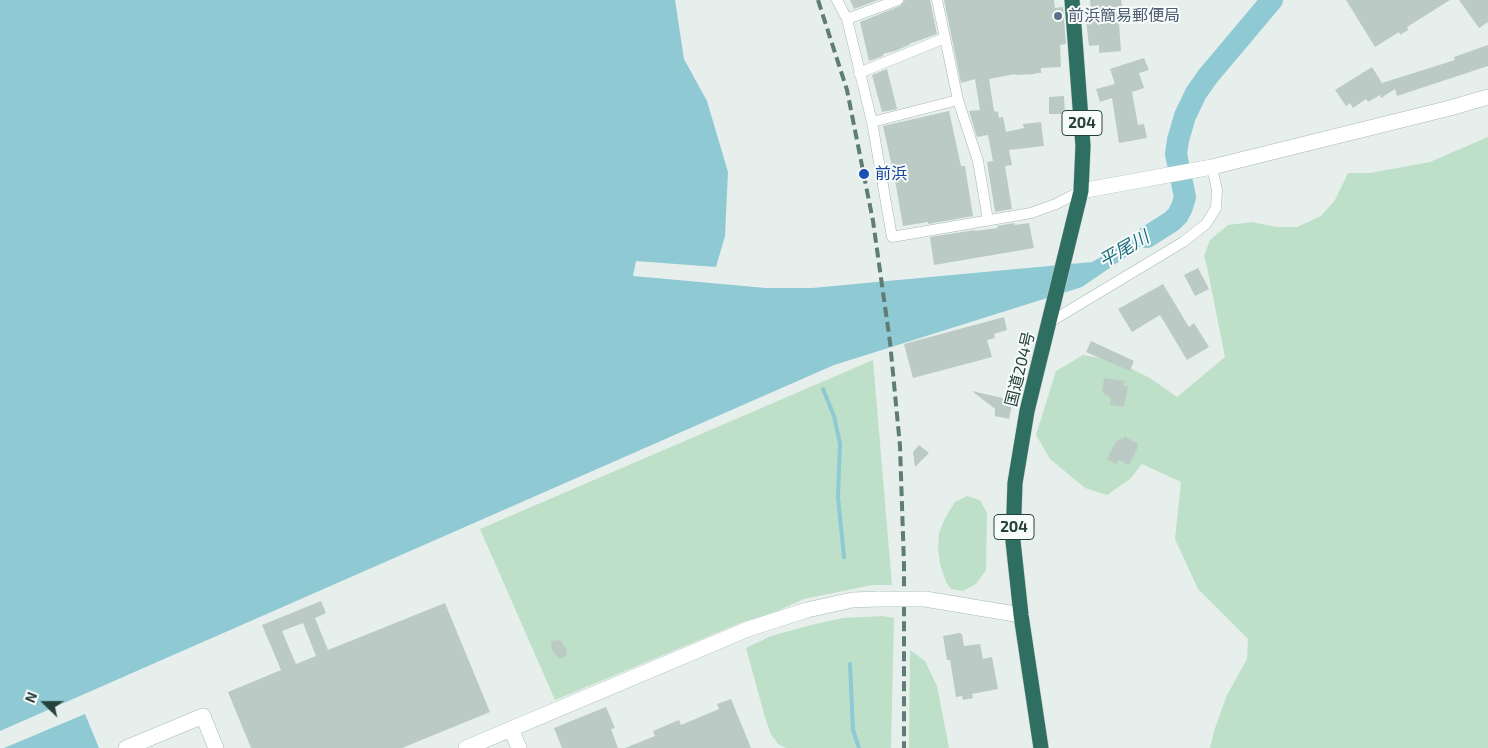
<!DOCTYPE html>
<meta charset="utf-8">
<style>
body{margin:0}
#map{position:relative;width:1488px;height:748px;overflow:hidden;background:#e6efeb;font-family:"Exo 2",sans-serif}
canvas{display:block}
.north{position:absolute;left:20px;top:678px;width:50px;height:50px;-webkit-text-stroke:4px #f7fbf9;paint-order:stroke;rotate:292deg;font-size:14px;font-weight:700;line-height:20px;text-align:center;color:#24423a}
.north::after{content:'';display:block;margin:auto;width:18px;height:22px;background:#24423a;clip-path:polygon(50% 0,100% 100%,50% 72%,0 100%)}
</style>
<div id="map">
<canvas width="1488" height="748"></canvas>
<div class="north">N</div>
</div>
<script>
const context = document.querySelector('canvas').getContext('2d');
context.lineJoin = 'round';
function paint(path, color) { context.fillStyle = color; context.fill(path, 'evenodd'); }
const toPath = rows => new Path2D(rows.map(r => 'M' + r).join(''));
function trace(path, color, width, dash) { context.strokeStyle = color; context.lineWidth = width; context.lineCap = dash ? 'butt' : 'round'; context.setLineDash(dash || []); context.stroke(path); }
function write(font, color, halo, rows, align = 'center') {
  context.font = font + ' "Exo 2","Noto Sans JP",sans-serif'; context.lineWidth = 4; context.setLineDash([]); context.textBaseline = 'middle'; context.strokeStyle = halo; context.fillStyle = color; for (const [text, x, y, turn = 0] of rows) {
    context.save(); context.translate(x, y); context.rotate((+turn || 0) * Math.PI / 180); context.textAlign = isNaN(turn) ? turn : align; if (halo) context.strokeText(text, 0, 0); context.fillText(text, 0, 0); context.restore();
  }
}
const green = toPath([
 [1488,137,1488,748,1210,748,1214,731,1227,695,1247,659,1248,639,1198,589,1175,539,1181,482,1142,464,1130,479,1107,495,1085,488,1050,459,1036,435,1056,371,1083,355,1116,361,1150,378,1177,397,1225,357,1207,267,1204,256,1210,240,1228,225,1252,222,1276,227,1297,227,1321,216,1335,200,1348,173,1370,173,1430,162],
 [873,360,892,585,872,585,804,599,775,612,740,623,555,700,480,529],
 [967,496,980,500,987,513,986,570,976,584,963,591,951,589,946,582,940,564,938,549,939,533,945,518,955,502],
 [883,616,894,618,891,748,786,748,778,744,771,734,766,721,746,648,771,636,811,625,843,618],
 [910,650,925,661,937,686,949,748,909,748]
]);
const water = toPath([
 [0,0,675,0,684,59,707,101,728,172,725,236,716,267,636,261,633,276,766,288,812,288,1092,262,1165,221,1172,220,1173,221,1156,236,1082,287,834,365,0,731],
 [85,714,99,748,4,748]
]);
const stream = toPath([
 [823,389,834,416,840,444,838,497,844,557],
 [850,664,853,730,859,748]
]);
const river = toPath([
 [1147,237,1172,221,1178,215,1182,207,1185,197,1176,154,1178,140,1185,116,1196,93,1208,76,1272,0]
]);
const building = toPath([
 [850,0,878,0,854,9],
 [905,0,930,0,937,34,909,44,909,45,895,51,883,54,883,56,869,61,860,22,900,6],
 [944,0,1054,0,1055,8,1063,7,1066,44,1060,45,1061,67,1041,68,1041,73,1036,73,1035,74,1015,75,1015,74,989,79,994,111,998,112,999,118,1003,117,1006,132,1024,128,1023,124,1041,122,1044,146,1009,150,1012,165,1005,166,1012,209,995,212,987,162,993,161,988,135,977,137,969,111,980,110,975,79,961,83],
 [1090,0,1121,0,1123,11,1131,10,1133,21,1119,23,1121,51,1099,53,1099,45,1089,46,1085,11,1091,10],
 [1346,0,1450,0,1407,27,1408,30,1400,35,1399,32,1375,47],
 [1459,0,1488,0,1488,22,1479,28],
 [1488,45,1488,66,1397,96,1395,89,1381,98,1380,95,1368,102,1366,99,1353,108,1350,103,1346,106,1335,90,1372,67,1382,83,1455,60,1454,57],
 [1144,58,1149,70,1139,73,1144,88,1132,92,1138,125,1144,124,1147,138,1119,143,1112,98,1100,102,1096,89,1115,84,1110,69],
 [887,69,897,109,882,112,872,75],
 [1064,96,1065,114,1049,114,1049,97],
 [949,111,961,166,965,166,973,216,928,224,928,222,903,226,895,180,883,126],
 [1014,223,1015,225,1029,223,1034,248,934,265,930,237,975,230,975,231,998,228,997,226],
 [1198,268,1209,289,1195,296,1184,275],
 [1163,284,1189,327,1194,323,1209,347,1187,360,1160,315,1132,332,1118,309],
 [1004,317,1007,330,994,334,995,338,987,340,992,357,913,378,904,344],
 [1091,341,1134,361,1130,371,1086,352],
 [1104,378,1125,381,1123,386,1128,386,1124,407,1110,405,1111,398,1108,397,1108,395,1103,394,1104,392,1102,392],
 [972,391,1011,400,1010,404,1012,405,1009,419,995,416,995,409],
 [1124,436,1138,444,1137,449,1129,465,1119,460,1116,464,1107,459,1116,441,1117,442,1120,438,1123,439],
 [919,445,929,453,915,467,913,452],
 [321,601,326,613,315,618,328,650,445,603,490,712,402,748,251,748,228,692,281,670,262,625],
 [303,623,316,656,296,664,282,631],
 [959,633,962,634,964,646,980,644,983,659,992,657,998,689,972,694,973,698,963,700,962,696,956,697,950,660,947,660,943,636],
 [560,640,566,648,567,654,563,658,558,658,552,650,551,641],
 [731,699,751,748,625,748,655,736,653,731,679,720,681,725,719,709,717,704],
 [606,707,615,728,611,729,618,748,562,748,554,728]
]);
const street = toPath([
 [837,0,847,19],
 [898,0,847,19,872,122,892,237,1031,213,1056,204,1081,191],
 [937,0,945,38],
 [859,73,945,38,958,100,872,122],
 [958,100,978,161,988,220],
 [1050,322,1183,242,1206,224,1216,208,1217,190,1212,167]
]);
const secondary = toPath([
 [1081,191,1212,167,1450,108,1488,97],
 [925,599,1021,615],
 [511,729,519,748],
 [126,748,203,716,216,748],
 [466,748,748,629,807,610,852,600,879,599]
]);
const highway = toPath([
 [1041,748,1021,615,1013,541,1015,483,1027,411,1081,191,1083,146,1072,0]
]);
const rail = toPath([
 [818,0,847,90,873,221,890,342,900,446,904,565,904,748]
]);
const secondaryBridge = toPath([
 [879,599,925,599]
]);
const markers = [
 [1058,16,5,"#5c6f8a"],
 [864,174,6,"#1a4fb4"]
];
const shields = [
 [1082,123,40],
 [1014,527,40]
];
const shieldNames = [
 ["204",1082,123],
 ["204",1014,527]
];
const serviceNames = [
 ["前浜簡易郵便局",1068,16]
];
const transitNames = [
 ["前浜",875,174]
];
const streetNames = [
 ["国道204号",1020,369,-76]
];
const waterNames = [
 ["平尾川",1124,249,-30]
];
paint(green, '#bfe0c8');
paint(water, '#8ec9d4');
trace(stream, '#8ec9d4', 4);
trace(river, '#8ec9d4', 22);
paint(building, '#bbcac4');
trace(street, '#a8b8b2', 11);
trace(secondary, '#a4bbb3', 16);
trace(highway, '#c2cac8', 16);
trace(street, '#fff', 10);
trace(secondary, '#fff', 15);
trace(highway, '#2f6f62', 15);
trace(rail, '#5f7d75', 4, [10, 5]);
trace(secondaryBridge, '#a4bbb3', 16, []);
trace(secondaryBridge, '#fff', 15);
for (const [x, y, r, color] of markers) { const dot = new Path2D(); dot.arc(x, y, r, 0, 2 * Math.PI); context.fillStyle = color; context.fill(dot); trace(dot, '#f7fbf9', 2); }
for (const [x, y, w] of shields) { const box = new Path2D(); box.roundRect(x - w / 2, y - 12.5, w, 25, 4); context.fillStyle = '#f7fbf9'; context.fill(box); trace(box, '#24423a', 1); }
write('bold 15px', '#24423a', null, shieldNames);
write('16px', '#4e5e75', '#f7fbf9', serviceNames, 'left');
write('16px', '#164399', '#f7fbf9', transitNames, 'left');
write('16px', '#24423a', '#f7fbf9', streetNames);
write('italic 18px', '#1c6f80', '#f7fbf9', waterNames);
</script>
